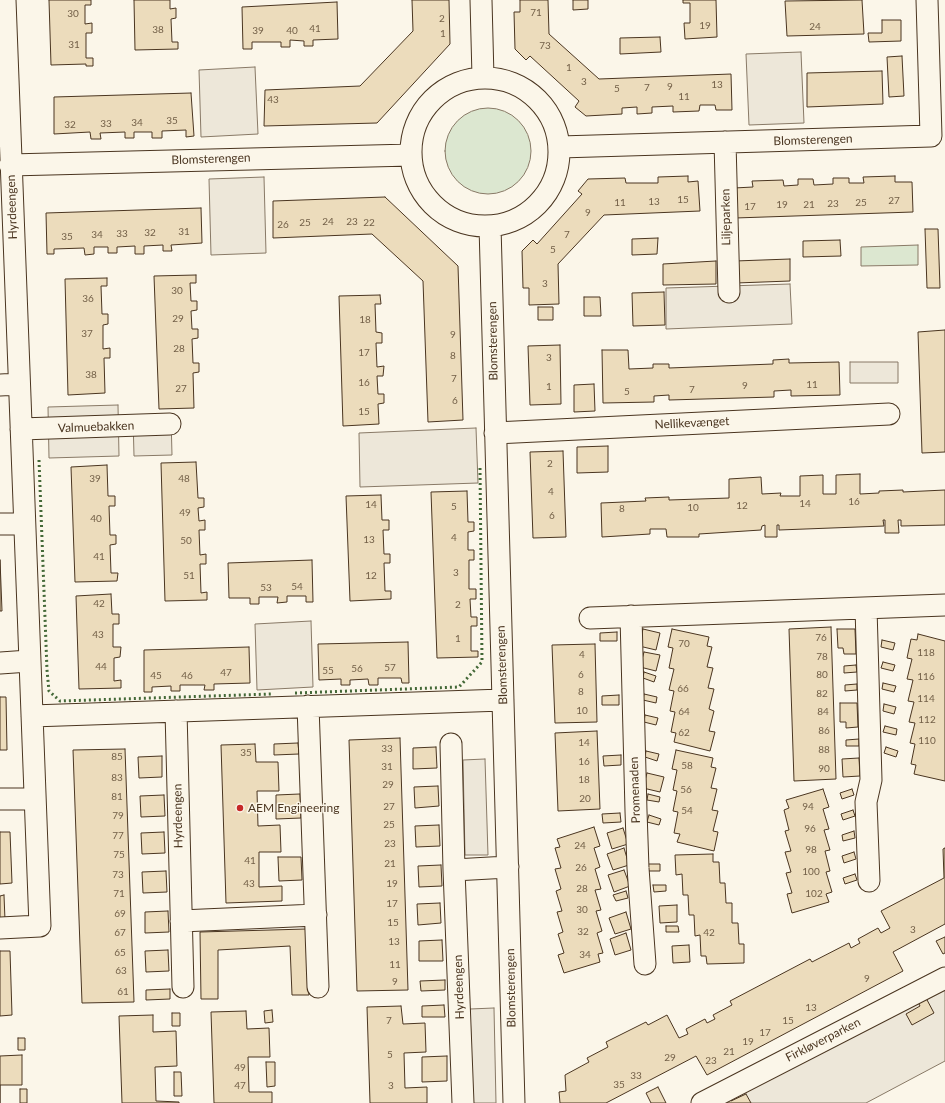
<!DOCTYPE html>
<meta charset="utf-8">
<style>
body{margin:0}
canvas{display:block;background:#fbf6e9}
</style>
<canvas width="945" height="1103"></canvas>
<script>
const context = document.querySelector('canvas').getContext('2d');
context.lineJoin = 'round';
function paint(path, color) { context.fillStyle = color; context.fill(path, 'evenodd'); }
const toPath = rows => new Path2D(rows.map(r => 'M' + r).join(''));
function trace(path, color, width, dash) { context.strokeStyle = color; context.lineWidth = width; context.lineCap = dash ? 'butt' : 'round'; context.setLineDash(dash || []); context.stroke(path); }
function write(font, color, halo, rows, align = 'center') {
  context.font = font + ' Lato,sans-serif'; context.lineWidth = 3; context.setLineDash([]); context.textBaseline = 'middle'; context.strokeStyle = halo; context.fillStyle = color; for (const [text, x, y, turn = 0] of rows) {
    context.save(); context.translate(x, y); context.rotate((+turn || 0) * Math.PI / 180); context.textAlign = isNaN(turn) ? turn : align; if (halo) context.strokeText(text, 0, 0); context.fillText(text, 0, 0); context.restore();
  }
}
const green = toPath([
 '445 151a43 43 0 1 1 86 0a43 43 0 1 1-86 0Z',
 [918,245,918,265,861,266,861,247,918,245]
]);
const parking = toPath([
 [801,52,804,123,749,125,746,54,801,52],
 [255,67,258,134,201,137,199,70,255,67],
 [264,177,266,253,211,255,209,179,264,177],
 [790,284,792,324,666,329,666,288,790,284],
 [850,362,898,362,898,383,850,383,850,362],
 [118,405,119,456,49,458,48,407,118,405],
 [171,417,172,455,134,456,133,418,171,417],
 [476,428,478,483,360,487,359,433,476,428],
 [311,621,313,687,257,690,255,624,311,621],
 [485,759,488,855,465,855,463,760,485,759],
 [945,969,945,1061,866,1103,691,1103,945,969],
 [494,1008,496,1103,473,1103,470,1009,494,1008]
]);
const building = toPath([
 [49,0,91,0,91,5,85,5,85,24,92,23,92,33,86,33,86,58,93,58,93,66,86,66,86,64,51,65,49,0],
 [134,0,170,0,170,9,176,8,176,18,171,19,172,42,178,42,178,49,135,50,134,0],
 [412,0,449,0,450,44,377,123,264,126,265,90,360,86,413,31,412,0],
 [520,0,548,0,549,34,599,79,731,74,732,110,716,110,715,105,700,105,699,111,673,112,673,106,652,107,652,113,637,114,637,107,622,108,622,114,586,116,575,107,579,101,530,56,526,60,515,49,514,12,520,12,520,0],
 [573,0,588,0,588,9,573,10,573,0],
 [683,0,716,0,717,37,685,39,684,23,690,23,690,3,683,3,683,0],
 [862,0,864,34,787,36,785,1,862,0],
 [337,2,338,39,313,40,313,46,304,46,304,41,290,40,290,47,281,47,281,42,252,42,252,49,243,49,242,7,337,2],
 [882,20,901,20,901,41,869,42,868,33,882,33,882,20],
 [660,37,661,52,620,54,620,38,660,37],
 [902,56,904,96,889,97,887,57,902,56],
 [882,71,883,104,807,107,807,73,882,71],
 [191,93,194,136,186,137,186,130,162,131,162,138,152,138,152,132,134,132,134,138,125,138,125,132,100,133,101,139,91,139,90,132,54,134,54,97,191,93],
 [688,176,688,182,698,181,700,211,604,215,558,264,559,304,529,305,529,288,523,288,522,251,533,240,537,244,582,194,578,191,588,179,625,178,626,183,658,183,658,177,688,176],
 [895,176,895,182,912,182,913,212,735,218,734,188,753,187,752,181,783,180,784,186,798,185,798,179,813,179,814,185,833,184,833,178,849,178,849,183,864,183,863,177,895,176],
 [385,197,458,266,463,420,428,422,423,281,372,234,273,238,273,201,385,197],
 [201,208,202,243,171,245,172,251,163,251,163,245,144,246,144,254,135,254,135,246,117,247,117,253,108,253,108,247,94,247,94,254,85,255,84,248,54,249,54,254,47,254,46,213,201,208],
 [925,229,938,229,940,288,927,288,925,229],
 [658,238,657,254,632,255,632,239,658,238],
 [840,240,841,256,803,257,803,241,840,240],
 [790,259,790,281,736,283,735,261,790,259],
 [716,261,716,284,663,285,663,264,716,261],
 [196,275,196,283,190,283,191,301,197,301,197,310,191,311,192,329,198,329,198,338,192,339,193,363,199,363,199,372,193,373,194,408,159,409,154,276,196,275],
 [107,278,107,286,101,286,102,314,108,314,108,324,103,325,103,349,110,348,110,358,104,358,105,393,68,395,65,279,107,278],
 [664,292,665,325,633,326,632,293,664,292],
 [380,295,381,304,375,304,376,332,382,333,382,343,376,343,377,367,384,366,383,376,377,376,378,394,384,394,384,403,378,404,379,424,343,426,339,296,380,295],
 [584,297,600,297,601,316,584,316,584,297],
 [538,307,553,307,553,320,538,320,538,307],
 [945,330,945,452,922,453,918,332,945,330],
 [560,345,561,404,530,405,528,346,560,345],
 [602,350,628,350,629,369,653,368,653,364,669,364,669,368,773,364,773,360,789,359,789,363,839,362,840,395,791,396,791,390,774,391,774,397,669,400,669,395,654,396,654,402,603,403,602,350],
 [594,384,595,411,574,412,574,385,594,384],
 [608,446,608,472,577,473,577,447,608,446],
 [563,451,566,537,533,538,530,452,563,451],
 [196,462,198,498,204,498,204,507,198,508,199,521,205,520,205,530,199,530,200,555,206,554,206,564,200,564,201,593,207,592,207,600,165,601,161,463,196,462],
 [107,465,108,496,115,496,115,506,109,506,110,535,116,535,116,544,110,545,111,573,118,573,117,581,75,582,71,467,107,465],
 [860,474,860,494,879,493,879,491,903,490,903,492,945,490,945,525,901,526,901,520,898,520,899,533,885,533,885,520,883,520,884,526,779,530,779,525,777,525,777,537,765,537,765,525,762,526,761,530,699,534,699,537,667,537,666,529,650,529,650,534,602,537,601,503,646,501,645,498,669,497,669,500,729,498,729,479,761,477,762,494,781,493,780,496,800,496,800,476,823,475,823,494,836,494,836,475,860,474],
 [467,491,468,522,474,522,474,531,468,532,468,550,474,550,474,560,469,560,469,589,476,589,476,599,470,599,471,617,477,617,477,626,471,626,471,651,478,651,478,657,437,658,431,492,467,491],
 [381,495,382,520,389,520,389,530,383,530,384,554,390,554,390,563,384,563,385,591,391,591,391,599,350,601,346,496,381,495],
 [0,560,2,611,0,611,0,560],
 [312,560,313,602,306,602,306,596,287,596,287,602,277,603,278,597,259,597,259,604,250,604,250,598,229,598,228,563,312,560],
 [111,594,112,614,119,614,119,624,113,624,113,647,121,647,120,657,114,658,114,681,121,680,121,688,79,689,76,596,111,594],
 [831,627,836,779,794,781,789,629,831,627],
 [643,629,660,633,656,650,639,646,643,629],
 [672,629,709,637,707,646,712,647,707,667,713,668,708,688,714,689,709,709,714,711,709,731,715,732,710,751,674,742,676,733,671,732,675,712,670,711,674,691,669,690,674,669,669,668,673,648,668,647,672,629],
 [837,629,855,629,856,654,844,654,843,648,838,648,837,629],
 [617,632,617,641,600,641,600,633,617,632],
 [918,634,945,641,945,781,914,774,916,765,911,764,915,744,910,743,915,723,909,722,914,702,908,701,913,680,907,679,912,659,907,658,911,639,917,640,918,634],
 [882,640,895,643,893,650,881,647,882,640],
 [408,642,409,683,402,683,401,678,378,678,378,685,369,685,368,679,350,680,350,685,341,685,341,679,319,680,318,644,408,642],
 [595,644,597,722,555,723,552,645,595,644],
 [249,647,250,683,214,684,214,690,204,690,205,685,180,685,180,691,171,691,171,686,152,687,152,692,144,692,144,650,249,647],
 [644,652,660,655,656,671,640,667,644,652],
 [883,662,895,665,893,671,881,668,883,662],
 [856,665,857,672,844,673,844,666,856,665],
 [644,672,656,676,654,682,643,678,644,672],
 [883,683,896,686,894,692,882,689,883,683],
 [857,684,857,690,845,691,845,685,857,684],
 [644,694,657,697,656,703,643,700,644,694],
 [619,695,619,705,602,705,602,696,619,695],
 [0,697,6,697,7,750,0,750,0,697],
 [840,703,857,703,858,727,846,728,846,722,840,722,840,703],
 [884,704,896,707,894,714,883,711,884,704],
 [645,715,658,718,656,725,644,722,645,715],
 [885,726,897,729,896,735,883,732,885,726],
 [597,731,600,809,558,811,555,733,597,731],
 [400,738,408,990,357,991,349,740,400,738],
 [859,739,859,746,846,746,846,740,859,739],
 [298,743,299,754,274,755,274,744,298,743],
 [255,744,256,762,278,762,279,791,257,791,258,826,280,825,281,852,259,852,259,887,282,886,282,901,226,903,221,745,255,744],
 [436,747,437,768,413,769,413,748,436,747],
 [886,747,898,751,896,757,884,753,886,747],
 [125,749,134,1002,82,1003,73,750,125,749],
 [676,750,713,758,711,767,716,768,711,788,717,789,712,810,718,811,713,831,718,832,714,851,677,842,680,834,674,833,678,812,673,811,677,791,673,790,677,770,672,769,676,750],
 [646,751,659,754,657,761,645,757,646,751],
 [621,755,621,765,604,766,603,756,621,755],
 [162,756,162,777,139,778,138,757,162,756],
 [859,758,860,776,843,777,842,759,859,758],
 [647,773,664,777,660,792,643,788,647,773],
 [438,786,439,806,415,808,414,787,438,786],
 [823,789,829,807,823,809,829,829,824,830,830,850,825,851,830,871,826,872,832,892,826,894,829,902,792,913,787,894,792,893,786,873,791,872,785,852,791,851,785,831,789,830,784,810,789,808,786,800,823,789],
 [852,789,854,795,842,799,840,793,852,789],
 [300,794,301,818,276,819,276,795,300,794],
 [648,794,660,797,659,802,647,800,648,794],
 [164,795,165,816,141,817,140,796,164,795],
 [853,810,855,816,843,820,841,814,853,810],
 [620,813,621,822,603,823,602,814,620,813],
 [649,815,661,819,659,825,647,822,649,815],
 [439,825,440,846,416,847,415,826,439,825],
 [594,827,600,846,594,848,600,867,595,869,601,889,595,890,601,910,596,911,602,931,597,933,603,953,598,954,600,962,564,973,558,955,564,953,558,934,563,932,557,912,562,911,556,891,561,889,555,869,561,868,555,848,560,847,557,839,594,827],
 [623,828,628,844,612,849,607,833,623,828],
 [854,831,855,838,843,841,842,835,854,831],
 [0,832,10,832,12,883,0,884,0,832],
 [164,832,165,853,142,854,141,833,164,832],
 [624,848,629,865,613,870,607,854,624,848],
 [945,848,945,924,893,952,903,971,707,1075,696,1056,606,1103,560,1103,559,1092,566,1091,565,1075,589,1062,587,1058,608,1047,606,1042,646,1022,648,1025,667,1015,679,1038,688,1034,686,1029,705,1019,707,1023,715,1019,713,1015,732,1005,730,1001,810,959,812,962,849,943,851,948,860,943,858,939,878,928,881,933,890,928,881,911,944,878,943,849,945,848],
 [854,852,856,859,844,863,842,856,854,852],
 [713,854,713,862,719,862,720,883,725,883,726,903,732,903,732,923,738,923,739,944,744,944,744,963,707,964,706,956,701,956,700,935,695,936,694,915,689,915,688,895,683,895,682,874,676,875,675,855,713,854],
 [278,857,301,857,302,880,279,881,278,857],
 [647,864,660,864,660,871,648,871,647,864],
 [441,865,442,886,419,887,418,866,441,865],
 [624,870,630,886,614,892,608,875,624,870],
 [166,871,167,892,143,893,142,872,166,871],
 [855,874,857,880,845,884,843,878,855,874],
 [653,885,666,885,666,891,654,892,653,885],
 [626,891,628,898,616,901,613,895,626,891],
 [4,895,5,920,0,920,0,896,4,895],
 [440,903,441,923,418,925,417,904,440,903],
 [677,905,677,922,660,923,659,906,677,905],
 [168,911,169,932,145,933,145,912,168,911],
 [626,912,631,929,615,934,609,918,626,912],
 [666,926,678,926,679,932,666,932,666,926],
 [306,929,309,995,292,995,290,946,218,950,218,999,201,999,200,932,306,929],
 [626,933,631,950,615,955,610,939,626,933],
 [945,937,945,953,943,954,936,941,945,937],
 [442,940,443,961,419,961,419,941,442,940],
 [689,945,690,962,673,963,672,946,689,945],
 [168,950,169,971,146,972,145,951,168,950],
 [0,951,10,951,12,1015,0,1016,0,951],
 [445,980,445,990,421,991,420,981,445,980],
 [170,989,170,999,146,1000,146,990,170,989],
 [926,998,934,1013,912,1025,906,1014,920,1006,918,1002,926,998],
 [444,1005,445,1017,422,1017,422,1006,444,1005],
 [401,1006,403,1024,425,1023,426,1052,404,1053,405,1088,427,1087,427,1103,370,1103,367,1007,401,1006],
 [272,1010,273,1022,265,1023,264,1011,272,1010],
 [246,1011,247,1029,269,1028,270,1057,248,1057,249,1092,272,1092,272,1103,214,1103,211,1012,246,1011],
 [172,1013,180,1013,180,1026,172,1026,172,1013],
 [153,1015,153,1032,176,1031,177,1066,155,1067,156,1101,179,1102,179,1103,122,1103,119,1016,153,1015],
 [18,1038,25,1038,25,1050,18,1050,18,1038],
 [22,1055,22,1085,0,1085,0,1103,0,1056,22,1055],
 [447,1056,447,1081,422,1082,422,1057,447,1056],
 [266,1062,275,1062,275,1086,267,1087,266,1062],
 [174,1072,181,1072,182,1096,174,1096,174,1072],
 [658,1087,666,1103,651,1103,646,1093,658,1087],
 [20,1089,27,1089,27,1103,20,1103,20,1089],
 [746,1094,751,1103,722,1103,730,1098,731,1101,746,1094]
]);
const minor = toPath([
 [481,0,483,77],
 '411 152a74 74 0 1 1 148 0a74 74 0 1 1-148 0Z',
 [725,142,729,292],
 [560,147,931,136,927,0],
 [10,165,411,155],
 [490,226,514,1103],
 [0,385,19,384],
 [21,429,170,424],
 [495,433,889,414],
 [0,524,24,524],
 [866,608,871,780,866,802,869,881],
 [631,616,636,811,638,868,645,964],
 [590,618,945,605],
 [0,663,29,661],
 [308,706,318,987],
 [176,711,183,987],
 [32,716,503,700],
 [451,744,454,870,463,1103],
 [0,799,35,799],
 [454,870,508,867],
 [181,921,316,915],
 [0,928,40,926,5,0],
 [702,1103,945,978]
]);
const hedge = toPath([
 [39,460,47,670,49,691,60,701,272,694],
 [295,693,459,687,482,662,480,468]
]);
const markers = [
 [240,808,4,"#c62828"]
];
const numberNames = [
 ["71",536,13],
 ["30",73,14],
 ["2",442,19],
 ["19",705,26],
 ["24",815,27],
 ["41",315,29],
 ["38",158,30],
 ["39",258,31],
 ["40",292,31],
 ["1",443,34],
 ["31",74,45],
 ["73",545,46],
 ["1",569,68],
 ["3",584,82],
 ["13",717,85],
 ["9",670,87],
 ["7",647,88],
 ["5",617,89],
 ["11",684,97],
 ["43",273,100],
 ["35",172,121],
 ["34",137,123],
 ["33",106,124],
 ["32",70,125],
 ["15",683,200],
 ["27",894,201],
 ["13",654,202],
 ["11",620,203],
 ["25",861,203],
 ["23",833,204],
 ["19",782,205],
 ["21",809,205],
 ["17",750,207],
 ["9",588,213],
 ["24",328,222],
 ["23",352,222],
 ["25",305,223],
 ["22",369,223],
 ["26",283,225],
 ["31",184,232],
 ["32",150,233],
 ["33",122,234],
 ["34",97,235],
 ["7",567,235],
 ["35",67,237],
 ["5",553,250],
 ["3",545,284],
 ["30",177,291],
 ["36",88,299],
 ["29",178,319],
 ["18",365,320],
 ["37",87,334],
 ["9",453,335],
 ["28",179,349],
 ["17",364,353],
 ["8",453,356],
 ["3",549,358],
 ["38",91,375],
 ["7",454,379],
 ["16",364,383],
 ["11",812,385],
 ["9",745,386],
 ["1",549,387],
 ["27",181,389],
 ["7",692,390],
 ["5",627,392],
 ["6",455,401],
 ["15",364,412],
 ["2",550,464],
 ["39",95,479],
 ["48",184,479],
 ["4",551,492],
 ["16",854,502],
 ["14",805,504],
 ["14",371,505],
 ["12",742,506],
 ["5",454,507],
 ["10",693,508],
 ["8",622,509],
 ["49",185,513],
 ["6",552,516],
 ["40",96,519],
 ["4",454,538],
 ["13",369,540],
 ["50",186,541],
 ["41",99,557],
 ["3",456,573],
 ["51",189,576],
 ["12",371,576],
 ["54",297,587],
 ["53",266,588],
 ["42",99,604],
 ["2",458,605],
 ["43",98,635],
 ["76",821,638],
 ["1",458,639],
 ["70",684,644],
 ["118",926,653],
 ["4",582,655],
 ["78",822,657],
 ["44",101,667],
 ["57",390,668],
 ["56",357,669],
 ["55",328,671],
 ["47",226,673],
 ["6",581,675],
 ["80",822,675],
 ["45",156,676],
 ["46",187,676],
 ["116",926,677],
 ["66",683,689],
 ["8",581,692],
 ["82",822,694],
 ["114",926,699],
 ["10",582,711],
 ["64",684,712],
 ["84",823,712],
 ["112",927,720],
 ["86",824,731],
 ["62",684,733],
 ["110",927,741],
 ["14",584,743],
 ["33",387,749],
 ["88",824,750],
 ["35",246,753],
 ["85",117,757],
 ["16",584,762],
 ["58",687,766],
 ["31",387,767],
 ["90",824,769],
 ["83",117,778],
 ["18",584,780],
 ["29",388,785],
 ["56",686,790],
 ["81",117,797],
 ["20",585,799],
 ["27",389,807],
 ["94",808,807],
 ["54",687,811],
 ["79",118,816],
 ["25",389,825],
 ["96",810,829],
 ["77",118,836],
 ["23",390,844],
 ["24",580,846],
 ["98",811,850],
 ["75",119,855],
 ["41",250,861],
 ["21",390,864],
 ["26",581,868],
 ["100",811,872],
 ["73",118,875],
 ["43",249,884],
 ["19",392,884],
 ["28",582,889],
 ["71",119,894],
 ["102",814,894],
 ["17",392,904],
 ["30",582,910],
 ["69",120,914],
 ["15",393,923],
 ["3",913,930],
 ["32",583,932],
 ["67",120,933],
 ["42",709,933],
 ["13",394,942],
 ["65",120,953],
 ["34",585,955],
 ["11",395,965],
 ["63",121,971],
 ["9",867,979],
 ["9",395,982],
 ["61",123,992],
 ["13",811,1008],
 ["7",389,1021],
 ["15",788,1021],
 ["17",765,1033],
 ["19",748,1042],
 ["21",729,1052],
 ["5",390,1055],
 ["29",670,1058],
 ["23",711,1061],
 ["49",240,1068],
 ["33",636,1076],
 ["35",619,1085],
 ["47",240,1086],
 ["3",391,1086]
];
const streetNames = [
 ["Blomsterengen",813,140,-2],
 ["Blomsterengen",211,159,-2],
 ["Hyrdeengen",12,207,-92],
 ["Liljeparken",726,217,-91],
 ["Blomsterengen",493,341,-91],
 ["Nellikevænget",692,423,-3],
 ["Valmuebakken",96,427,-2],
 ["Blomsterengen",502,665,-92],
 ["Promenaden",635,790,-92],
 ["Hyrdeengen",178,816,-91],
 ["Hyrdeengen",459,987,-92],
 ["Blomsterengen",511,988,-91],
 ["Firkløverparken",823,1040,-27]
];
const poiNames = [
 ["AEM Engineering",248,808]
];
paint(green, '#dce7d0');
trace(green, '#887966', 1);
paint(parking, '#ede7d9');
trace(parking, '#887966', 1);
paint(building, '#ecdcbc');
trace(building, '#4a3520', 1);
trace(minor, '#4a3520', 23);
trace(minor, '#fbf6e9', 21);
trace(hedge, '#436837', 3, [2, 3]);
for (const [x, y, r, color] of markers) { const dot = new Path2D(); dot.arc(x, y, r, 0, 2 * Math.PI); context.fillStyle = color; context.fill(dot); trace(dot, '#fbf6e9', 1.5); }
write('10px', '#725f47', null, numberNames);
write('12px', '#4a3520', '#fbf6e9', streetNames);
write('12px', '#4a3520', '#fbf6e9', poiNames, 'left');
</script>
